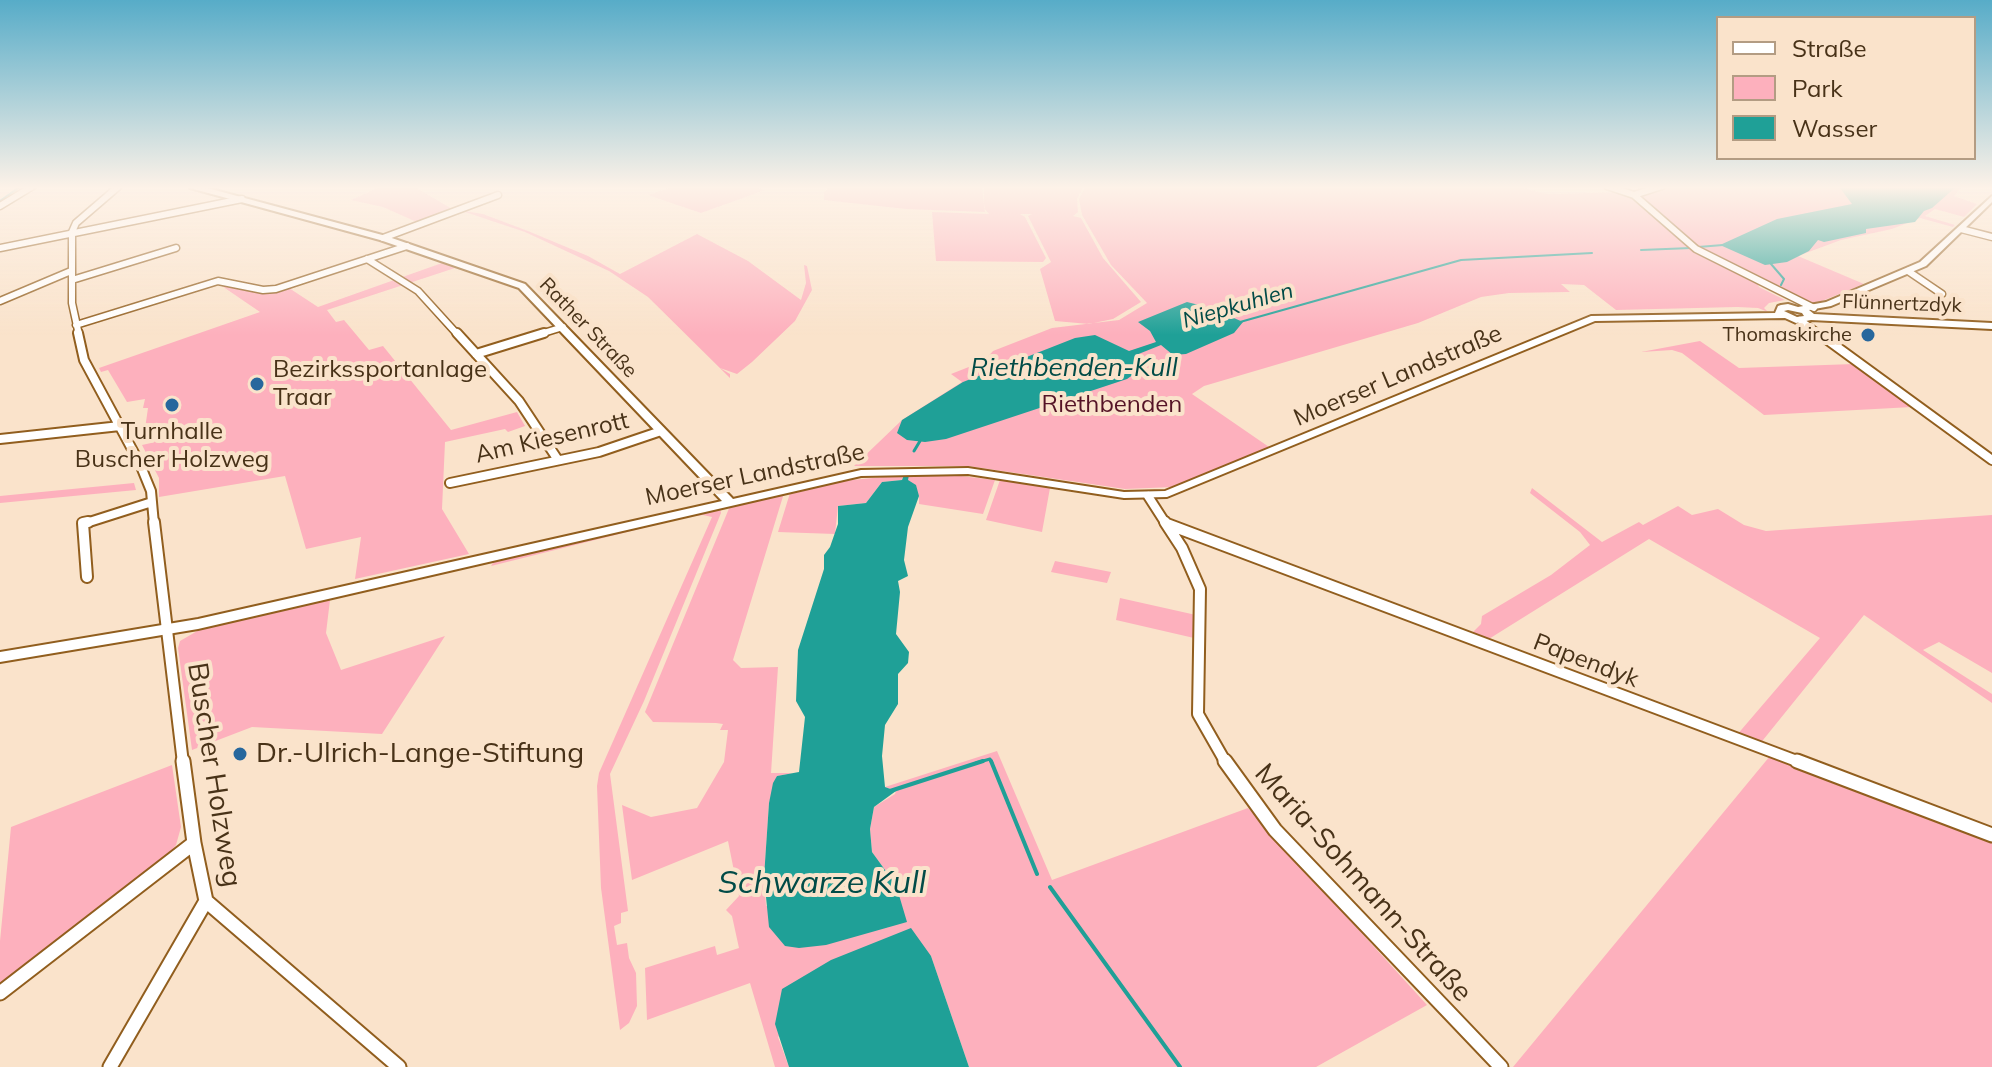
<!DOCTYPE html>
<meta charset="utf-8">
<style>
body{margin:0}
#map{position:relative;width:1992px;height:1067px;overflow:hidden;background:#fae3cb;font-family:Mulish,sans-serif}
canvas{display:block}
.legend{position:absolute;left:1716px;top:16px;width:260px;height:144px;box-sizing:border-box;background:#fae3cb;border:2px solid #b39c83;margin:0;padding:10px 14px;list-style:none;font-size:24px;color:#483218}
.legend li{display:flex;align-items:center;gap:16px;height:40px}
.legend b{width:40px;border:2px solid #b39c83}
</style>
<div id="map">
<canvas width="1992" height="1067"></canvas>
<ul class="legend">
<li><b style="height:10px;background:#fff"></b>Straße</li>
<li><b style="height:22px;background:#fdb0bd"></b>Park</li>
<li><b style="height:22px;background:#1fa097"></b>Wasser</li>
</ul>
</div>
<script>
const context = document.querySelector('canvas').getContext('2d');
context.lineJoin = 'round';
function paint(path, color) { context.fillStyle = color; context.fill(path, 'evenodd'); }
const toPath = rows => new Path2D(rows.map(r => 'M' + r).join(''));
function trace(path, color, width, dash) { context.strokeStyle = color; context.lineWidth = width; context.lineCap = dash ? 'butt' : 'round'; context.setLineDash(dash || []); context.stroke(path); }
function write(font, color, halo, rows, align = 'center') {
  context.font = font + ' Mulish,sans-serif'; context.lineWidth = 8; context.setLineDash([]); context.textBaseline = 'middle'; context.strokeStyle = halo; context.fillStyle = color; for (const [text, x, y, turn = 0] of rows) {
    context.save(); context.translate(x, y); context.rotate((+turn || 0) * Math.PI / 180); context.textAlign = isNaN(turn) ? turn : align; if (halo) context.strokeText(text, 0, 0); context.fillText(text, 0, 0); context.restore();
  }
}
const green = toPath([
 [382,186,413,186,454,210,419,223,383,207,351,200],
 [675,186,751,186,765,190,701,213,648,195],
 [831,186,982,186,985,212,906,209,824,200,824,192],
 [984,186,1084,186,1077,199,1078,212,1073,216,1081,218,1103,258,1141,302,1113,319,1089,324,1055,321,1040,269,1051,262,1028,216,1032,214,1020,214,1025,217,1046,258,1043,262,936,261,932,212,989,214,984,208],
 [1086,186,1515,186,1547,194,1622,192,1634,198,1671,186,1963,186,1954,196,1977,204,1964,217,1935,209,1925,216,1955,225,1953,227,1920,218,1892,229,1841,240,1798,256,1864,284,1812,305,1757,283,1759,287,1785,300,1769,303,1764,308,1768,312,1758,308,1737,307,1616,310,1584,285,1561,284,1570,292,1509,293,1481,297,1418,323,1204,386,1192,394,1269,447,1173,487,1125,489,968,466,854,466,902,420,962,382,951,374,984,361,993,351,1052,328,1119,320,1147,303,1111,265,1082,215,1079,199],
 [459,210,483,214,528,231,588,256,620,274,697,234,748,261,801,300,806,283,804,265,807,266,812,290,795,321,752,362,737,374,720,368,730,374,730,378,648,297,609,271,525,232],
 [442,263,455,268,327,310,336,322,344,320,369,350,383,346,451,430,517,412,525,426,508,432,505,429,445,442,442,509,469,554,355,579,361,537,306,549,285,476,159,497,159,478,142,445,151,443,158,429,145,429,148,408,143,408,145,399,127,402,108,370,101,372,99,368,260,312,219,284,259,292,289,288,318,307],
 [1700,341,1739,368,1854,364,1992,465,1912,407,1764,415,1682,353,1672,350,1641,352],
 [904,475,902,480,882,482,866,503,838,506,835,534,778,532,790,493,842,481],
 [909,475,961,476,995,480,983,514,919,504,919,496,907,480],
 [1000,480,1050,488,1042,532,986,520],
 [134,483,136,490,0,503,0,496],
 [1532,488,1602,542,1639,522,1643,525,1678,506,1692,515,1718,509,1744,525,1766,531,1992,515,1992,673,1939,642,1923,650,1992,694,1992,703,1864,615,1759,745,1736,736,1820,638,1649,539,1484,642,1469,636,1481,624,1482,616,1551,575,1590,545,1580,532,1530,493],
 [784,493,733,660,741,668,778,667,771,773,793,773,777,776,769,803,764,877,766,906,887,926,888,928,896,885,872,852,870,829,874,807,895,794,896,791,885,787,997,751,1052,880,1248,808,1427,1005,1316,1067,969,1067,931,956,891,938,778,1037,789,1067,775,1067,750,983,647,1020,645,968,715,946,717,955,739,948,732,916,726,910,739,896,728,841,632,880,622,805,651,817,697,808,724,762,728,730,720,730,723,724,716,723,653,722,645,712,730,506],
 [720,508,721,513,644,701,610,774,628,911,621,913,621,923,614,926,617,945,627,943,629,958,636,973,637,1006,629,1023,620,1030,601,888,597,786,599,773,712,517,703,515,687,517,491,566,495,560],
 [1055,561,1111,572,1107,583,1051,572],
 [1120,598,1196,615,1194,638,1116,620],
 [330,600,326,633,341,670,445,636,382,734,252,727,192,750,178,648,180,641,199,630],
 [1770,756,1992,840,1992,1067,1513,1067],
 [172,765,181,827,176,845,165,858,0,984,0,941,11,827]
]);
const water = toPath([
 [1847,186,1957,186,1932,208,1924,211,1915,222,1866,229,1866,233,1824,242,1818,240,1809,251,1787,262,1765,265,1720,245,1777,219,1852,204,1840,188],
 [1187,302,1211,308,1243,322,1234,333,1186,354,1173,355,1161,345,1136,355,1147,365,1127,379,946,439,925,442,907,440,897,433,902,420,963,382,1075,338,1095,335,1129,351,1156,342,1150,331,1138,322],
 [904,475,909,475,908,480,916,485,919,496,908,527,904,560,908,576,898,581,900,592,896,634,909,652,908,663,898,674,898,704,885,725,882,756,885,787,896,791,874,807,870,829,872,852,896,885,907,922,826,945,799,948,785,946,769,927,764,877,769,803,773,783,777,776,799,772,805,717,796,701,798,650,824,569,824,555,830,547,838,524,838,506,866,503,882,482,902,480],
 [911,928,931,956,969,1067,789,1067,775,1024,782,989,831,960]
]);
const streamFar2 = toPath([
 [0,201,21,186],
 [1698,247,1723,245],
 [1641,250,1691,248],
 [1771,264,1784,279,1781,285],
 [1240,322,1461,260,1592,253]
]);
const streamFar1 = toPath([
 [914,451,920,441],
 [976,763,990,759,992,763]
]);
const stream = toPath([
 [991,761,1037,874],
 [890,791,983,761],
 [1050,887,1180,1067]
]);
const streetFar3 = toPath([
 [1607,186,1634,195,1696,249,1814,308],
 [1634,195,1662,186],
 [0,206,33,186],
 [1961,229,1992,237],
 [72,232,72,303,79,335],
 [72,232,76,223,119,186],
 [383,238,498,195],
 [0,248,242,199],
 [367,259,418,291,458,335],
 [1908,271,1942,294],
 [72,280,176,248],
 [0,301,71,271],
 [1800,320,1821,335],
 [76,325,218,281,263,290,276,289,407,246],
 [537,335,563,327]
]);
const streetFar2 = toPath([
 [78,333,84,360,140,464,151,491,154,524],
 [457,333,519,401,558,460],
 [1818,333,1992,460],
 [476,354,544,333],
 [0,439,120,426],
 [450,483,599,452,661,431],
 [1148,496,1166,524],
 [83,524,152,502]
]);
const streetFar1 = toPath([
 [154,522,183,763],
 [1165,522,1182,548,1200,589,1198,714,1226,763],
 [1167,524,1802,763],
 [87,577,83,523,88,522]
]);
const street = toPath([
 [183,761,194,843,206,901,399,1067],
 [1225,761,1275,830,1501,1067],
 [1797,761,1992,835],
 [0,993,194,843],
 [110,1067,206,901]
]);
const secondary = toPath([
 [190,186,200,186,386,236,525,284,733,499,861,470,968,468,1124,492,1165,491,1591,316,1775,313,1778,306,1781,305,1788,304,1798,307,1826,302,1920,262,1992,196,1992,202,1926,266,1831,306,1809,310,1814,314,1992,323,1992,329,1811,320,1796,323,1785,318,1595,321,1167,497,1124,498,968,474,861,476,198,629,0,662,0,652,198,619,722,501,519,288,380,240,190,188,190,186],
 [1788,310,1802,313,1804,316,1797,317,1784,311,1788,310]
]);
const markers = [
 [1868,335,8,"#27679d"],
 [257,384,8,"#27679d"],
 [172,405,8,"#27679d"],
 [240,754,8,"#27679d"]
];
const farStreetnames = [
 ["Flünnertzdyk",1902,304,2],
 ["Rather Straße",588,328,46]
];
const farPoinames = [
 ["Thomaskirche",1852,335]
];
const farWaternames = [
 ["Niepkuhlen",1238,306,-16]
];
const poiNames = [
 ["Bezirkssportanlage",273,370],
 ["Traar",273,398],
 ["Turnhalle",172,432,"center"],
 ["Buscher Holzweg",172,460,"center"]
];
const streetNames = [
 ["Moerser Landstraße",1398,376,-23],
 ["Am Kiesenrott",552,438,-13],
 ["Moerser Landstraße",755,475,-12],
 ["Papendyk",1586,661,21]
];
const parkNames = [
 ["Riethbenden",1112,405]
];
const waterNames = [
 ["Riethbenden-Kull",1074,368]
];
const nearPoinames = [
 ["Dr.-Ulrich-Lange-Stiftung",256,754]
];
const nearStreetnames = [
 ["Buscher Holzweg",214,775,81],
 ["Maria-Sohmann-Straße",1363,883,48]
];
const nearWaternames = [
 ["Schwarze Kull",822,883]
];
paint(green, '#fdb0bd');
paint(water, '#1fa097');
trace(streamFar2, '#1fa097', 2);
trace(streamFar1, '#1fa097', 3);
trace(stream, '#1fa097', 4);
trace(streetFar3, '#915e1e', 9);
trace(streetFar2, '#915e1e', 12);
trace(streetFar1, '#915e1e', 14);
trace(street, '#915e1e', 17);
trace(secondary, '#915e1e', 4);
trace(streetFar3, '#fff', 6);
trace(streetFar2, '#fff', 8);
trace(streetFar1, '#fff', 10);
trace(street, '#fff', 13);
paint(secondary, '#fff');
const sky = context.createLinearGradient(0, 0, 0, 335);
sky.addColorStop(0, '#57acc8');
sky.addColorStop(0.56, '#fdf2e8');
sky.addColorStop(1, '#fdf2e800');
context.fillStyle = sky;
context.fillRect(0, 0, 1992, 335);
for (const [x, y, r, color] of markers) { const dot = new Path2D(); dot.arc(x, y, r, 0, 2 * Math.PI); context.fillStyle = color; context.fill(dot); trace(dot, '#fae3cb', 3); }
write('20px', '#483218', '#fae3cb', farStreetnames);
write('20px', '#483218', '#fae3cb', farPoinames, 'right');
write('italic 22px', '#014b47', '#fae3cb', farWaternames);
write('24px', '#483218', '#fae3cb', poiNames, 'left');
write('24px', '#483218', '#fae3cb', streetNames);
write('24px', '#551326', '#fae3cb', parkNames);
write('italic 26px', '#014b47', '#fae3cb', waterNames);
write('28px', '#483218', '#fae3cb', nearPoinames, 'left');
write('28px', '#483218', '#fae3cb', nearStreetnames);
write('italic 32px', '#014b47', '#fae3cb', nearWaternames);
</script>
